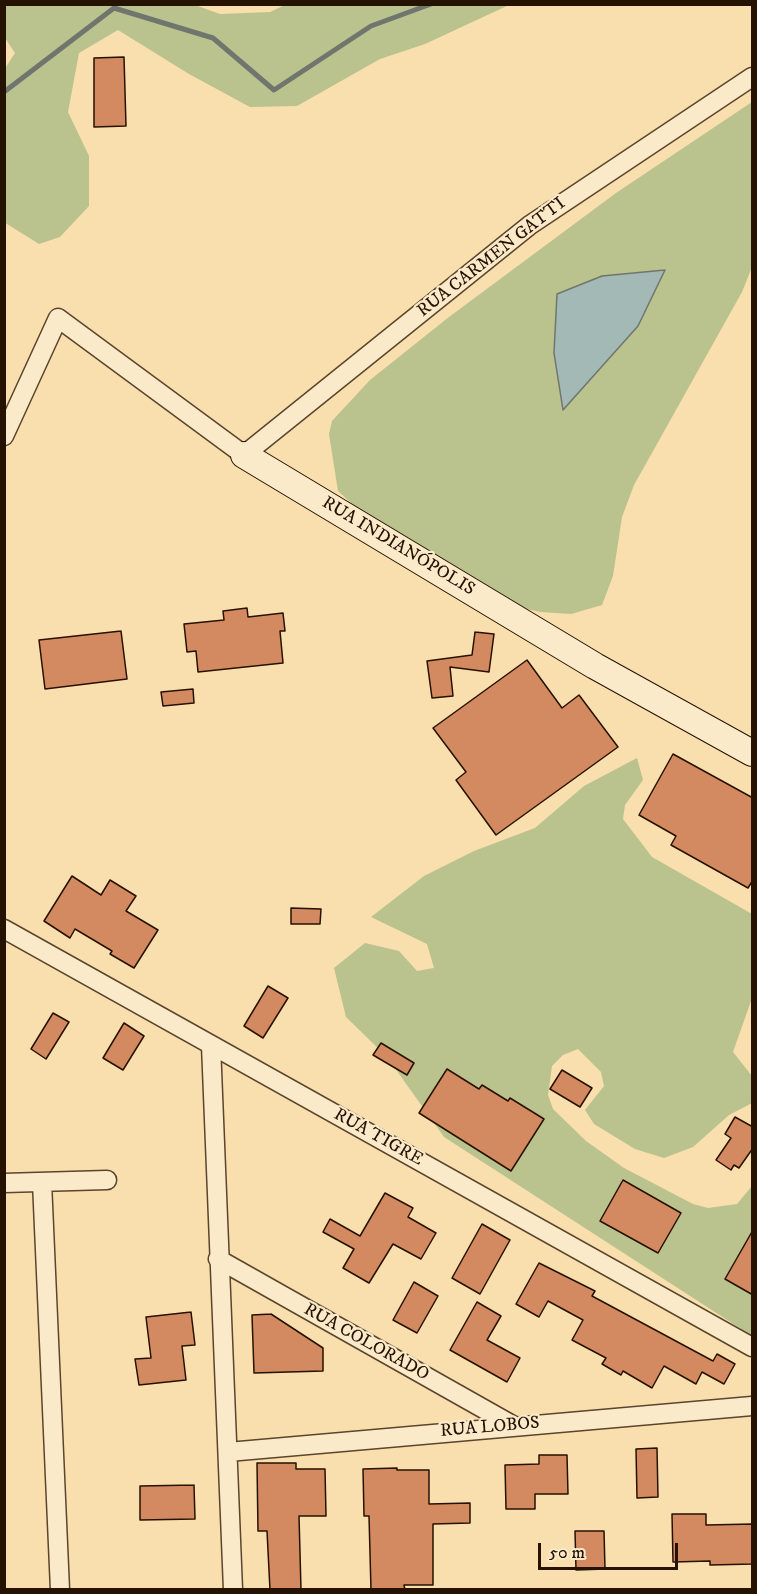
<!DOCTYPE html>
<meta charset="utf-8">
<style>
body{margin:0}
#map{position:relative;width:757px;height:1594px;overflow:hidden;background:#f9deae;font-family:"IM FELL DW Pica",serif}
canvas{display:block}
.frame{position:absolute;inset:0;border:6px solid #261200;pointer-events:none}
.scale{position:absolute;left:538px;top:1543px;width:140px;height:27px;box-sizing:border-box;border:3px solid #261200;border-top:0;padding-left:8px;font-size:18px;line-height:21px;white-space:nowrap;color:#261200;-webkit-text-stroke:4px #fbeaca;paint-order:stroke}
</style>
<div id="map">
<canvas width="757" height="1594"></canvas>
<div class="frame"></div>
<div class="scale">50 m</div>
</div>
<script>
const context = document.querySelector('canvas').getContext('2d');
context.lineJoin = 'round';
function paint(path, color) { context.fillStyle = color; context.fill(path, 'evenodd'); }
const toPath = rows => new Path2D(rows.map(r => 'M' + r).join(''));
function trace(path, color, width, dash) { context.strokeStyle = color; context.lineWidth = width; context.lineCap = dash ? 'butt' : 'round'; context.setLineDash(dash || []); context.stroke(path); }
function write(font, color, halo, rows, align = 'center') {
  context.font = font + ' "IM FELL DW Pica",serif'; context.lineWidth = 4.5; context.setLineDash([]); context.textBaseline = 'middle'; context.strokeStyle = halo; context.fillStyle = color; for (const [text, x, y, turn = 0] of rows) {
    context.save(); context.translate(x, y); context.rotate((+turn || 0) * Math.PI / 180); context.textAlign = isNaN(turn) ? turn : align; if (halo) context.strokeText(text, 0, 0); context.fillText(text, 0, 0); context.restore();
  }
}
const green = toPath([
 [195,5,220,14,270,12,287,4,509,5,425,44,380,59,297,106,250,107,189,74,118,30,79,53,68,112,89,156,89,206,60,237,39,244,7,224,4,222,4,70,15,53,5,38,5,5],
 [752,102,752,267,742,292,634,485,622,517,613,576,602,605,571,614,541,612,512,606,384,533,338,491,329,434,332,421,370,380,449,317,616,193],
 [637,758,643,780,625,805,623,819,652,857,752,914,752,998,733,1052,752,1076,752,1103,729,1115,693,1147,664,1158,635,1149,594,1124,585,1110,604,1086,601,1072,578,1049,563,1055,552,1066,548,1095,553,1109,586,1141,624,1168,693,1204,708,1208,737,1204,752,1186,752,1336,444,1137,387,1057,346,1017,334,968,365,943,399,951,417,971,434,968,427,944,371,917,424,876,474,851,535,828,584,786]
]);
const water = toPath([
 [665,270,638,326,563,410,554,353,557,294,602,276,665,270]
]);
const stream = toPath([
 [4,92,114,8,213,38,274,90,371,26,431,4]
]);
const building = toPath([
 [124,57,126,126,94,127,94,58,124,57],
 [247,608,248,617,283,613,285,631,280,631,283,663,198,672,196,651,187,652,184,624,224,620,223,611,247,608],
 [121,631,127,679,45,689,39,640,121,631],
 [475,632,494,634,489,672,450,667,453,696,432,698,427,661,472,655,475,632],
 [527,660,562,708,579,695,618,747,496,835,456,780,466,772,433,728,527,660],
 [193,689,194,703,163,706,161,692,193,689],
 [673,754,753,798,753,880,748,888,671,845,676,836,639,815,673,754],
 [72,876,101,895,110,880,136,896,126,911,158,930,134,968,110,954,112,951,75,929,70,938,44,921,72,876],
 [291,908,321,909,320,924,291,924,291,908],
 [268,986,288,998,263,1038,244,1026,268,986],
 [53,1013,69,1022,46,1059,31,1049,53,1013],
 [124,1023,144,1036,123,1070,103,1058,124,1023],
 [381,1043,414,1063,407,1075,373,1055,381,1043],
 [447,1069,479,1089,482,1085,508,1101,510,1098,544,1119,511,1171,419,1113,447,1069],
 [562,1070,592,1088,580,1107,550,1089,562,1070],
 [735,1117,753,1127,753,1148,739,1168,734,1165,731,1170,716,1160,731,1138,725,1134,735,1117],
 [623,1180,681,1213,658,1253,600,1221,623,1180],
 [385,1193,413,1208,408,1217,436,1233,421,1259,393,1244,369,1283,343,1268,354,1249,323,1232,330,1219,360,1236,385,1193],
 [482,1224,510,1240,480,1294,452,1278,482,1224],
 [753,1230,753,1295,725,1279,753,1230],
 [539,1263,595,1291,592,1296,713,1361,717,1354,735,1364,724,1384,702,1372,696,1384,664,1366,652,1388,623,1371,621,1375,602,1364,606,1358,572,1340,583,1320,548,1301,539,1317,516,1304,539,1263],
 [414,1282,438,1296,417,1333,393,1320,414,1282],
 [477,1302,501,1316,487,1340,520,1358,507,1382,450,1350,477,1302],
 [191,1312,195,1345,182,1346,186,1380,139,1385,135,1359,151,1358,146,1317,191,1312],
 [271,1314,323,1348,323,1371,254,1373,252,1315,271,1314],
 [657,1448,658,1497,637,1498,636,1449,657,1448],
 [539,1455,567,1455,568,1494,535,1494,535,1509,506,1509,505,1465,539,1464,539,1455],
 [257,1463,296,1463,296,1469,325,1469,326,1516,299,1516,301,1590,270,1590,267,1531,258,1531,257,1463],
 [397,1468,397,1470,429,1470,429,1504,470,1503,470,1523,433,1524,433,1585,404,1585,405,1590,371,1590,369,1516,364,1516,363,1469,397,1468],
 [194,1485,195,1519,140,1520,140,1486,194,1485],
 [672,1514,706,1514,706,1525,753,1524,753,1564,710,1565,710,1561,673,1562,672,1514],
 [575,1531,604,1531,605,1569,576,1570,575,1531]
]);
const street = toPath([
 [4,436,58,318,244,455,530,225,752,77],
 [4,929,752,1347],
 [211,1045,233,1590],
 [42,1182,60,1590],
 [4,1183,107,1180],
 [218,1259,514,1426],
 [228,1452,752,1406]
]);
const secondary = toPath([
 [244,455,595,666,752,753]
]);
const streetNames = [
 ["RUA CARMEN GATTI",492,258,-38],
 ["RUA INDIANÓPOLIS",398,547,31],
 ["RUA TIGRE",378,1138,29],
 ["RUA COLORADO",366,1343,29],
 ["RUA LOBOS",490,1428,-5]
];
paint(green, '#bac28e');
paint(water, '#a2b9b5');
trace(water, '#70766d', 1.5);
trace(stream, '#70766d', 5);
paint(building, '#d38a60');
trace(building, '#261200', 1.5);
trace(street, '#5b452c', 21);
trace(secondary, '#261200', 28);
trace(street, '#fbeaca', 18);
trace(secondary, '#fbeaca', 26);
write('18px', '#261200', '#fbeaca', streetNames);
</script>
